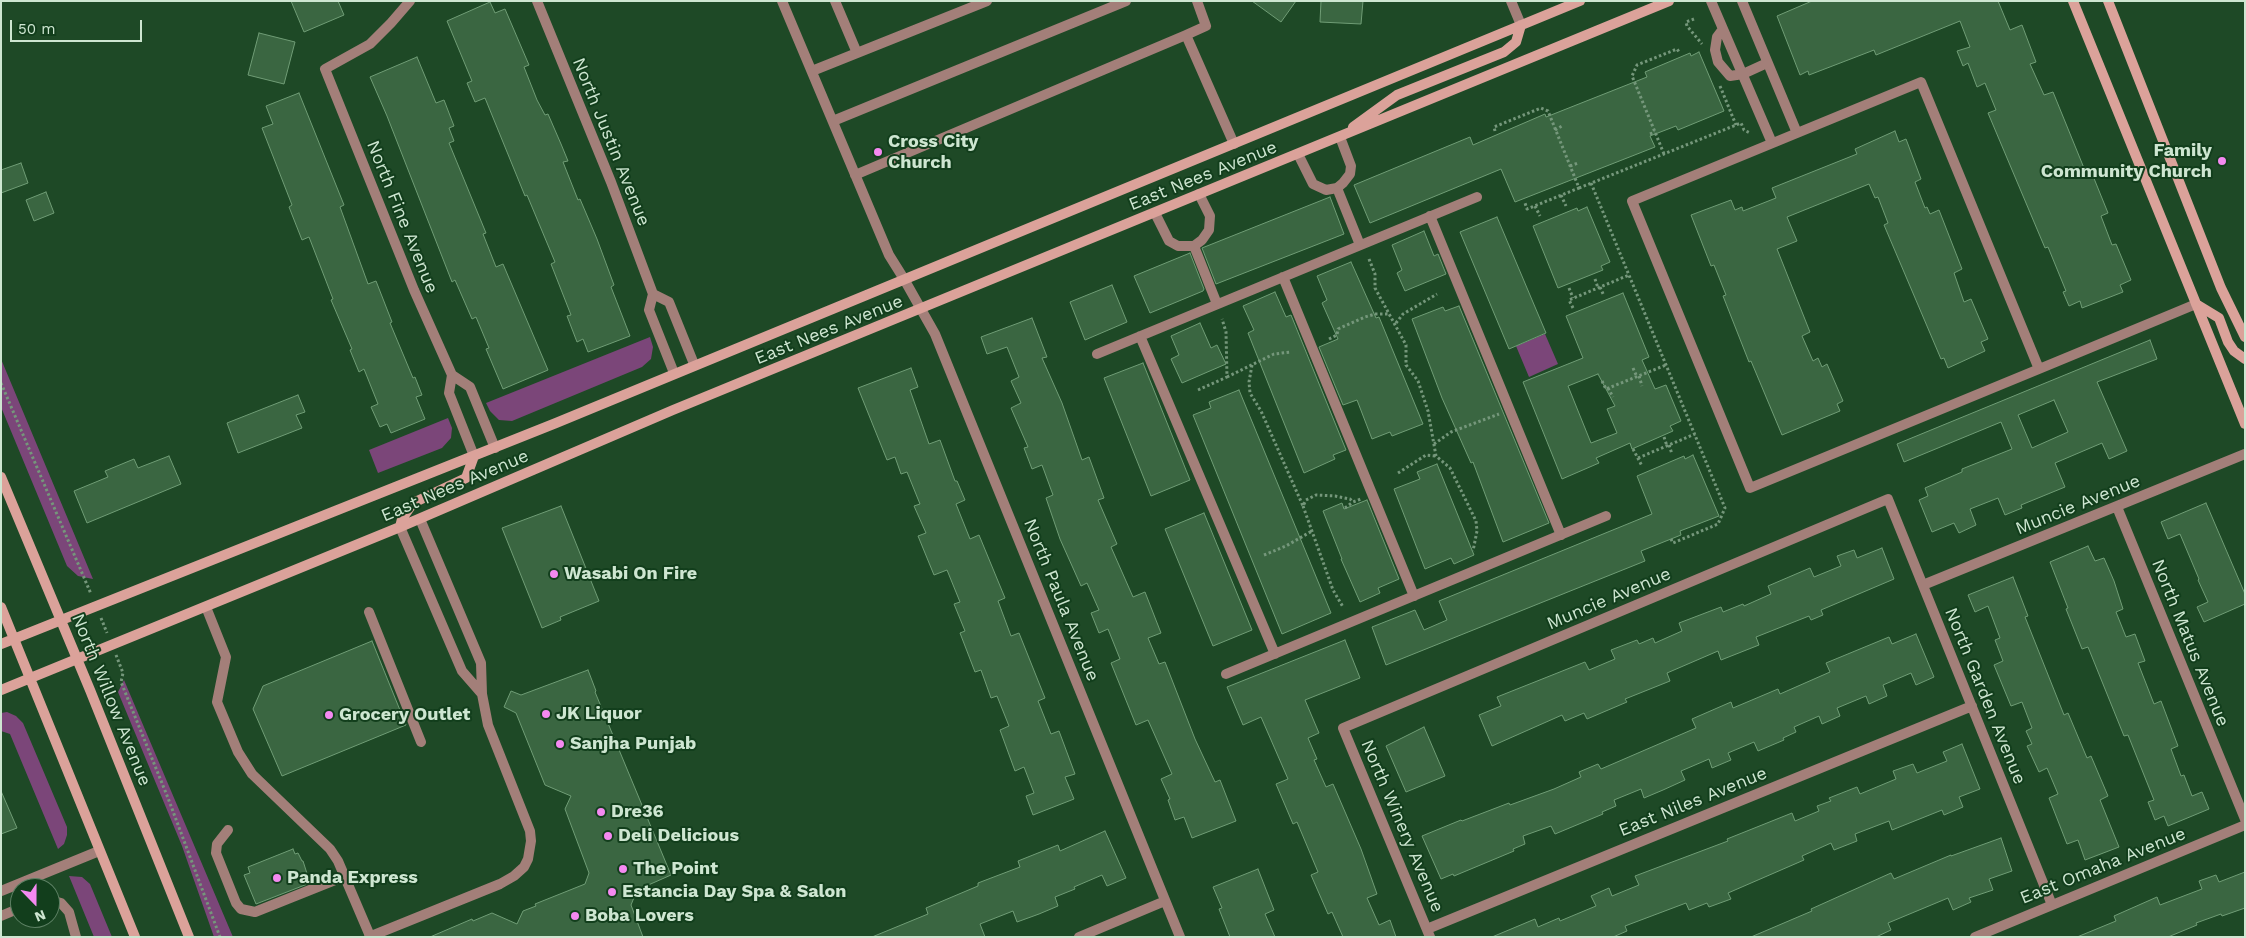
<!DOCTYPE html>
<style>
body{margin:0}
#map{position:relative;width:2246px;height:938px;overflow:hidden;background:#1e4926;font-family:"Work Sans",sans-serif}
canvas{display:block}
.frame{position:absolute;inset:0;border:2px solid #cee6d1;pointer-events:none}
.north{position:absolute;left:10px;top:878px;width:50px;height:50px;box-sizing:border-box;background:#123e1c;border:1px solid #5d8164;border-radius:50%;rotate:158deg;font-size:14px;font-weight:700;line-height:20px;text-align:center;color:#cee6d1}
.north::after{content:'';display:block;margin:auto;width:18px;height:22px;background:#f489f0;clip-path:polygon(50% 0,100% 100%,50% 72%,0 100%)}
.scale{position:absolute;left:10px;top:20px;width:132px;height:22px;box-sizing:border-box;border:2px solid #cee6d1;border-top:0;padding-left:6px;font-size:15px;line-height:18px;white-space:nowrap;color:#cee6d1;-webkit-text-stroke:4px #123e1c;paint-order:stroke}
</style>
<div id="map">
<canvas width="2246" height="938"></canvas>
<div class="frame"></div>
<div class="north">N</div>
<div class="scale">50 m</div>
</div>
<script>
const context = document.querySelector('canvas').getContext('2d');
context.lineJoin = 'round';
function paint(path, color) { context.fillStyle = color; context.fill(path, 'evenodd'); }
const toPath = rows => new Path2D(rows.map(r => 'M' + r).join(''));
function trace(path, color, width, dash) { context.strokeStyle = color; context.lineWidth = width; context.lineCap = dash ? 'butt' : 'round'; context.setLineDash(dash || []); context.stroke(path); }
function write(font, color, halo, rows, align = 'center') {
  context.font = font + ' "Work Sans",sans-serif'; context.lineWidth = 4; context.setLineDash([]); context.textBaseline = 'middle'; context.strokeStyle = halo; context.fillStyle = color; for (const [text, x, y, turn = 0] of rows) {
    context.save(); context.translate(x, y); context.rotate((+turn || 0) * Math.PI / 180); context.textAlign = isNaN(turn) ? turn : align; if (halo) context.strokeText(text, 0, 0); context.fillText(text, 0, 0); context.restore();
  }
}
const green = toPath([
 [1545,334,1558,364,1529,377,1516,346],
 [650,337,653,347,651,359,642,367,512,421,499,420,490,411,486,403],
 [1,359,93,579,78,576,67,566,1,407],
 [448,418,452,428,451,438,442,448,378,473,369,450],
 [124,680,233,937,214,937,182,846,118,692],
 [7,712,16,716,23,723,67,827,67,835,64,844,58,849,10,734,1,731,1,713],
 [69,876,82,877,90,884,112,937,94,937]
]);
const building = toPath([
 [291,1,338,1,344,15,304,32,291,1],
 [1252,1,1296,1,1281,22,1252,1],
 [1321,1,1363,1,1361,24,1320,22,1321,1],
 [1812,1,1998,1,2010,30,2022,25,2036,62,2030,64,2044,95,2053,92,2086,173,2091,171,2108,213,2101,216,2112,245,2116,244,2131,280,2120,285,2123,292,2082,308,2080,301,2069,306,2063,292,2066,291,2048,247,2045,248,1988,113,1996,110,1985,83,1977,87,1968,63,1963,66,1957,51,1970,47,1960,21,1876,55,1874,50,1809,75,1808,71,1800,75,1777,16,1812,1],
 [490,2,495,13,505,9,529,65,524,67,537,100,545,115,548,114,561,144,568,161,563,162,578,200,580,199,597,239,614,285,611,287,630,336,588,352,583,339,577,342,567,316,571,315,551,264,555,262,527,195,525,196,485,98,475,102,467,83,472,81,447,21,490,2],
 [259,33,295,42,284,84,248,75,259,33],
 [1699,52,1724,111,1678,130,1676,126,1650,136,1655,147,1515,202,1501,169,1370,223,1354,185,1470,137,1473,145,1545,114,1546,117,1647,77,1645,72,1690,53,1691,56,1699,52],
 [417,57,436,103,444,100,454,126,449,128,454,141,449,143,486,233,483,234,496,267,503,264,548,370,503,389,486,349,489,348,476,317,472,319,455,280,452,282,387,116,370,77,417,57],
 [299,93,344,205,340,207,368,284,376,281,392,322,390,323,413,378,415,377,422,395,416,397,425,419,391,433,387,424,380,427,371,407,378,404,364,369,359,372,350,350,352,349,331,300,333,299,309,237,302,240,289,207,292,205,262,128,273,124,266,106,299,93],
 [1895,131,1899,142,1906,139,1921,179,1915,182,1925,208,1927,207,1930,214,1939,210,1962,269,1954,273,1964,302,1971,299,1988,339,1981,342,1985,351,1948,368,1944,358,1941,359,1884,225,1888,223,1878,197,1875,198,1869,184,1787,217,1797,241,1777,249,1810,332,1802,336,1813,361,1818,358,1822,367,1827,364,1843,401,1837,404,1840,411,1782,435,1751,361,1749,362,1723,296,1726,295,1714,265,1711,266,1691,215,1731,200,1735,210,1742,207,1743,211,1776,198,1772,188,1857,154,1855,149,1895,131],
 [21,163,28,183,1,193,1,170,21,163],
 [46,192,54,213,34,221,26,200,46,192],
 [1330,197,1344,234,1216,284,1202,248,1330,197],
 [1587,207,1610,262,1601,266,1603,270,1558,288,1533,226,1577,208,1578,211,1587,207],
 [1497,217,1546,333,1509,349,1460,232,1497,217],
 [1424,231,1434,256,1438,254,1446,274,1405,291,1397,273,1402,270,1392,245,1424,231],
 [1190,253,1204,289,1203,291,1150,313,1134,276,1190,253],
 [1351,262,1376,318,1379,317,1423,424,1392,436,1390,432,1372,439,1357,400,1343,405,1319,347,1338,339,1322,303,1327,300,1317,276,1351,262],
 [1112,285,1127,322,1085,340,1070,302,1112,285],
 [1275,292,1286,317,1291,315,1346,450,1333,455,1335,459,1304,473,1248,333,1254,330,1243,306,1275,292],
 [1623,293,1649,357,1642,360,1655,389,1666,385,1681,421,1670,426,1673,431,1632,449,1630,443,1596,458,1599,463,1562,479,1523,382,1583,358,1566,316,1623,293],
 [1598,374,1615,406,1607,409,1617,433,1591,443,1568,386,1598,374],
 [1459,306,1549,523,1503,542,1473,462,1471,463,1442,398,1412,319,1443,307,1445,311,1459,306],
 [1032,318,1047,357,1042,358,1062,403,1082,460,1089,457,1104,498,1098,500,1117,544,1111,547,1133,597,1145,592,1161,633,1148,638,1159,664,1165,662,1195,739,1215,782,1220,780,1236,821,1192,838,1184,817,1175,820,1168,800,1170,799,1161,779,1172,774,1148,720,1136,725,1111,663,1120,659,1108,629,1099,633,1091,613,1099,610,1087,583,1081,586,1060,539,1046,498,1053,495,1042,465,1032,469,1024,448,1028,447,1011,408,1021,403,1011,381,1019,377,1007,347,987,354,981,337,1032,318],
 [1200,323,1211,348,1217,345,1226,364,1182,383,1171,359,1179,355,1171,336,1200,323],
 [2150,340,2157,359,2097,382,2127,451,2109,459,2102,443,2055,463,2065,487,2021,505,2022,508,2005,515,1998,498,1970,509,1976,525,1959,533,1954,523,1932,532,1919,500,1928,496,1925,488,1962,472,1962,469,2012,449,2001,422,1904,462,1897,444,2150,340],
 [2054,400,2068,432,2032,448,2018,415,2054,400],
 [1143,363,1190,480,1151,496,1104,378,1143,363],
 [911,368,918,387,910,390,929,444,940,440,955,481,957,481,965,500,956,504,970,539,979,535,1005,598,998,601,1011,636,1019,633,1045,698,1038,701,1051,734,1059,731,1075,774,1065,777,1074,799,1033,815,1026,796,1034,793,1024,767,1015,771,1000,730,1009,726,997,696,991,698,981,670,975,672,960,633,965,631,954,604,960,602,947,570,934,575,918,536,926,533,914,506,920,504,907,472,901,474,895,457,887,460,858,388,911,368],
 [1239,390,1331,613,1282,634,1193,415,1211,408,1209,402,1239,390],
 [298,395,305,412,296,415,302,428,238,453,227,423,298,395],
 [1693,455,1719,516,1680,531,1681,535,1641,551,1645,561,1386,665,1372,627,1415,610,1424,630,1447,620,1439,601,1652,514,1637,476,1684,456,1685,459,1693,455],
 [169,456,181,484,87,523,74,491,108,477,105,471,134,459,138,468,169,456],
 [1437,464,1474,555,1454,564,1451,558,1425,569,1394,489,1420,479,1417,472,1437,464],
 [1367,500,1399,579,1378,588,1380,593,1360,602,1341,559,1342,559,1323,511,1342,503,1344,509,1367,500],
 [2206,503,2245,594,2245,604,2204,622,2197,607,2208,602,2198,580,2199,579,2180,534,2168,539,2161,522,2206,503],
 [561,506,599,601,560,617,561,620,542,628,502,528,561,506],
 [1204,513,1252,630,1213,646,1165,529,1204,513],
 [2088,546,2095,561,2104,558,2114,581,2123,609,2116,612,2126,637,2135,634,2145,661,2138,663,2154,704,2161,701,2178,746,2171,749,2181,776,2184,775,2192,796,2202,792,2209,809,2168,826,2164,816,2155,820,2148,802,2154,800,2128,735,2124,736,2088,647,2082,649,2066,609,2068,608,2050,562,2088,546],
 [1882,548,1894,579,1821,610,1823,615,1811,620,1809,616,1756,637,1759,645,1721,660,1718,651,1667,673,1670,681,1625,699,1627,702,1587,719,1584,713,1565,721,1562,715,1492,746,1479,715,1501,706,1497,697,1585,662,1589,670,1615,659,1611,650,1637,640,1639,644,1653,638,1655,643,1682,631,1679,623,1721,607,1723,612,1743,604,1744,606,1771,594,1768,586,1810,568,1814,577,1841,566,1837,556,1854,550,1857,558,1882,548],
 [2013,577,2028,616,2025,617,2064,715,2068,713,2087,758,2091,756,2108,796,2100,800,2119,847,2085,860,2078,840,2067,844,2049,798,2058,794,2047,768,2039,772,2027,746,2032,744,2026,731,2032,728,2022,702,2011,706,1994,665,2003,661,1995,640,2000,638,1988,606,1975,612,1968,595,2013,577],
 [1916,634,1934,677,1916,685,1911,673,1883,685,1887,696,1869,704,1866,696,1837,708,1840,716,1822,724,1819,716,1794,727,1796,732,1783,738,1784,740,1758,751,1754,742,1728,753,1731,760,1712,768,1709,759,1681,771,1685,780,1663,790,1644,798,1641,789,1614,800,1616,806,1602,812,1603,814,1555,834,1551,826,1523,836,1525,844,1513,849,1514,851,1454,876,1453,874,1441,879,1422,836,1461,820,1462,821,1509,803,1510,805,1554,789,1581,777,1579,772,1598,764,1601,769,1696,728,1692,719,1731,702,1733,708,1778,689,1780,694,1830,672,1826,663,1889,637,1892,644,1916,634],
 [1345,640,1360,678,1305,700,1319,733,1308,738,1317,759,1314,760,1326,787,1333,784,1361,849,1377,894,1367,898,1379,925,1390,920,1396,937,1343,937,1332,912,1328,914,1311,875,1318,872,1297,822,1293,824,1276,784,1288,779,1261,717,1243,725,1227,687,1345,640],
 [372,641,406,725,282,776,253,709,263,686,372,641],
 [588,670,596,691,595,692,671,875,637,890,631,905,643,937,430,937,472,919,473,921,492,913,517,924,523,911,536,906,535,904,585,884,589,873,565,809,571,796,545,785,516,713,504,707,511,691,521,695,588,670],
 [1424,727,1445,776,1406,792,1386,746,1424,727],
 [1962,744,1980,789,1959,797,1963,807,1944,815,1942,810,1892,830,1889,821,1855,834,1857,841,1834,850,1831,843,1802,856,1804,860,1728,893,1731,899,1709,907,1707,903,1689,910,1686,903,1625,926,1627,931,1613,937,1492,937,1535,919,1538,927,1559,918,1560,921,1596,906,1591,896,1609,888,1612,896,1639,885,1635,876,1728,841,1727,839,1792,813,1795,821,1819,811,1817,806,1831,801,1829,798,1857,787,1860,794,1896,779,1893,771,1913,764,1917,773,1947,761,1943,752,1962,744],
 [1,791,17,828,1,834,1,791],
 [1105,831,1126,878,1107,886,1102,875,1074,887,1075,889,1055,897,1058,906,1039,914,1017,922,1013,911,980,924,985,937,872,937,928,914,926,908,978,886,978,883,1020,867,1018,861,1058,845,1060,851,1105,831],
 [2001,838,2012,871,1989,879,1993,890,1969,898,1971,902,1953,910,1948,898,1888,923,1891,930,1876,937,1751,937,1812,911,1811,909,1891,873,1894,879,1951,855,1951,856,2001,838],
 [293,849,295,854,298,853,302,861,303,861,310,883,256,904,244,875,250,873,248,867,293,849],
 [1258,869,1274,910,1265,914,1275,937,1230,937,1219,909,1222,908,1213,887,1258,869],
 [2245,872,2245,908,2222,916,2221,914,2196,923,2197,925,2168,937,2077,937,2116,921,2114,916,2157,897,2160,905,2202,889,2199,881,2216,875,2219,882,2245,872]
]);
const path = toPath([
 [1694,19,1686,22,1687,26,1702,44],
 [1720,86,1736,125],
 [1555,130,1562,126],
 [1495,131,1494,127,1541,108,1548,111,1579,188,1527,209,1525,203],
 [1650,134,1655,132],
 [1664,154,1632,76,1637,65,1677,49,1679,52],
 [1570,166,1578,163],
 [1591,183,1725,508,1718,524,1673,543,1671,539],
 [1579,188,1741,123,1744,130,1750,133],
 [1561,195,1566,206],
 [1535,206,1540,216],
 [1369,259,1375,274,1375,288,1406,345,1406,365,1418,381,1428,411,1436,456,1450,468,1476,521,1477,531,1473,551],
 [1595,279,1598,288],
 [1600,287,1604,296],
 [1569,288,1573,298],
 [1573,308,1569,300,1629,275],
 [1396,323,1403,314,1437,294],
 [1329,339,1337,335,1338,329,1365,317,1375,314,1390,314],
 [1252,365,1249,382,1250,393,1261,411,1303,506,1306,500,1316,495,1335,496,1350,499,1353,502,1361,499],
 [1633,368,1637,377],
 [1639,376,1642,386],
 [1227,377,1274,354,1291,352],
 [1602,381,1606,389,1666,365],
 [1,383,91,594],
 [1608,388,1613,397],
 [1198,390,1227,377,1226,332,1222,319],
 [1664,437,1667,446],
 [1434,444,1451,432,1499,414],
 [1669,445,1672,454],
 [1633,449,1642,466],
 [1638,458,1695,434],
 [1398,473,1426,455,1436,456],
 [1303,506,1333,590,1343,607],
 [1345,508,1353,502],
 [1264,555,1286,546,1312,531],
 [101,618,107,633],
 [116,655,123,673,121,682,168,798,220,937]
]);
const service = toPath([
 [782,1,889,255,904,279],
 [835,1,857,53],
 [1711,1,1772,143],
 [1742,1,1797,133],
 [1723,29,1717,37,1715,50,1718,62,1730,76,1743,74,1767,63],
 [1186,35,1206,26,1197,1],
 [812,71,987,1],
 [833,121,1126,1],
 [855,175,1186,35,1234,144],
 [2039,369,1921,82,1632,201,1750,488,2039,369,2172,314,2196,304],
 [400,527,462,671,482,694,481,663,420,519],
 [206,607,226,657,217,702,238,752,252,774,330,849,338,861,370,936],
 [369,612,421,742],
 [228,830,217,844,216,853,236,903,241,909,255,912,345,876],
 [1,891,99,851],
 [50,900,61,903,69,912,76,937],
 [1,916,20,908],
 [369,937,500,884,514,876,524,867,528,859,531,841,530,831,488,725,482,694]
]);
const minor = toPath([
 [410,1,391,23,370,44,325,69,414,290,452,375,470,387,495,448],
 [537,1,611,182,653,294,649,310,674,373],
 [1511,1,1521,25],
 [1298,154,1313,184,1326,190,1337,188,1343,183,1350,174,1351,166,1340,137],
 [1337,188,1360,245],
 [1155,213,1169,241,1178,246,1194,246,1202,240,1209,230,1210,216,1199,194],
 [1430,216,1561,535],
 [1194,246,1217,304],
 [1283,277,1414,596],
 [904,279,935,334,1180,937],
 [653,294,669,302,694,364],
 [1140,336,1275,654],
 [1097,354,1477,197],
 [452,375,449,393,474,456],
 [2117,507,2245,819],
 [1923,585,2245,454],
 [1226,674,1606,516],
 [1427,929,1972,706],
 [1079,937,1165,901],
 [1430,937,1343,728,1888,499,2052,905],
 [1975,937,2245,825]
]);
const secondary = toPath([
 [2073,1,2245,424],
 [2108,1,2221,288,2245,337],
 [1353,127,1397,95,1504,52,1516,42,1521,25],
 [2196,304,2219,318,2228,342,2234,351,2245,359],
 [1,477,90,690,189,937],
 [400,527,402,519,413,503,466,478,474,456],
 [1,607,135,937],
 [1,644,556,423,1580,1],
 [1,690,400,527,673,410,1669,1]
]);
const markers = [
 [878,152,5,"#f489f0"],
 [2222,161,5,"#f489f0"],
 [554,574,5,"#f489f0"],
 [546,714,5,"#f489f0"],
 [329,715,5,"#f489f0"],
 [560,744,5,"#f489f0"],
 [601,812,5,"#f489f0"],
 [608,836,5,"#f489f0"],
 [623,869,5,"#f489f0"],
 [277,878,5,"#f489f0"],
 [612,892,5,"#f489f0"],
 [575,916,5,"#f489f0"]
];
const streetNames = [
 ["North Justin Avenue",611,142,68],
 ["East Nees Avenue",1203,176,-22],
 ["North Fine Avenue",402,217,68],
 ["East Nees Avenue",829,330,-22],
 ["East Nees Avenue",455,486,-23],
 ["Muncie Avenue",2078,505,-22],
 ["Muncie Avenue",1609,599,-23],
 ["North Paula Avenue",1061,600,68],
 ["North Matus Avenue",2190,643,68],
 ["North Garden Avenue",1985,696,68],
 ["North Willow Avenue",111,700,68],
 ["East Niles Avenue",1693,802,-22],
 ["North Winery Avenue",1402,826,67],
 ["East Omaha Avenue",2103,866,-22]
];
const poiNames = [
 ["Cross City",888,142],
 ["Church",888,163],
 ["Family",2212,151,"right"],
 ["Community Church",2212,172,"right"],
 ["Wasabi On Fire",564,574],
 ["JK Liquor",556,714],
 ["Grocery Outlet",339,715],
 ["Sanjha Punjab",570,744],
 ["Dre36",611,812],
 ["Deli Delicious",618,836],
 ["The Point",633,869],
 ["Panda Express",287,878],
 ["Estancia Day Spa & Salon",622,892],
 ["Boba Lovers",585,916]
];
paint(green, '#7b4679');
paint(building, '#3a6641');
trace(building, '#709d76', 1);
trace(path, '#75977b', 3, [2.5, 2.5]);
trace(service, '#a37f79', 10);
trace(minor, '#a37f79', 10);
trace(secondary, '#dba29a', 10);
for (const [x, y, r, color] of markers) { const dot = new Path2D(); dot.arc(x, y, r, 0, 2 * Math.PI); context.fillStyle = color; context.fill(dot); trace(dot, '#123e1c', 2); }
write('18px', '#cee6d1', '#123e1c', streetNames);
write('bold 18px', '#cee6d1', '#123e1c', poiNames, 'left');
</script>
